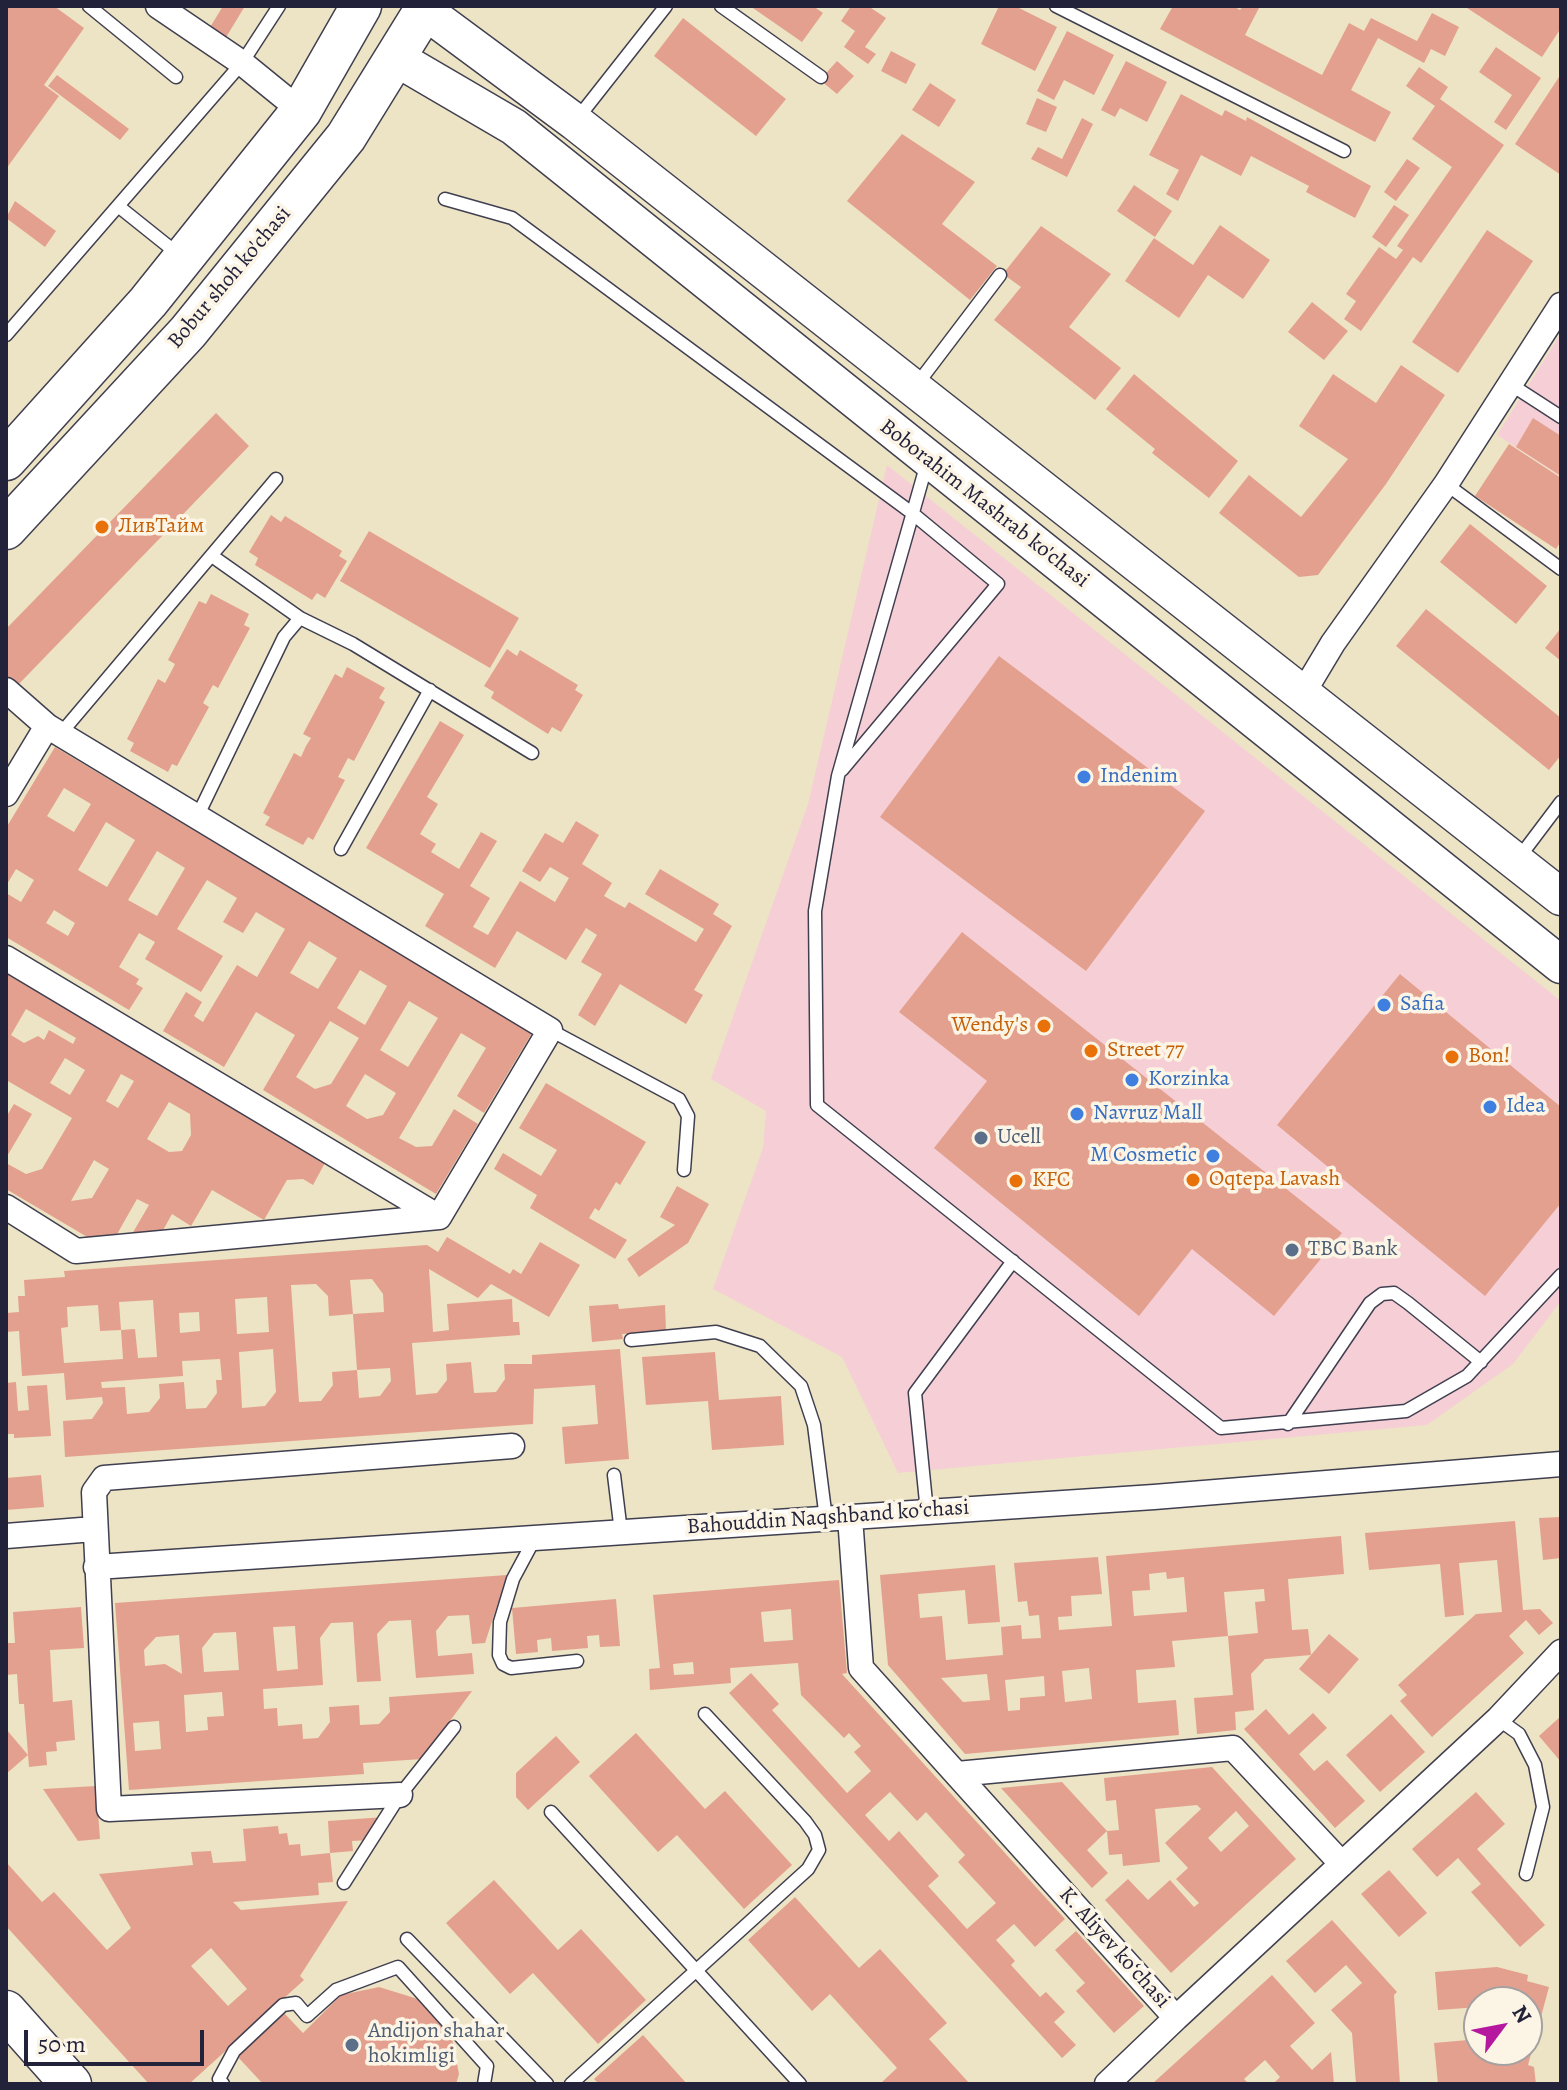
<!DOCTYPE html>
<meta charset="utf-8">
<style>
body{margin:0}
#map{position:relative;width:1567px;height:2090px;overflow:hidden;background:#ece4c4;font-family:Alegreya,serif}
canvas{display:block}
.frame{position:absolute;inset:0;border:8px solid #22223b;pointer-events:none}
.north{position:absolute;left:1463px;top:1986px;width:80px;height:80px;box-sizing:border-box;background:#fcf5e5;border:2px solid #a5a1a1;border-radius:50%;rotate:58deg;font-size:22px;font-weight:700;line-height:32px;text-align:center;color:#22223b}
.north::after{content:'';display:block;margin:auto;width:28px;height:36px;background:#b5179e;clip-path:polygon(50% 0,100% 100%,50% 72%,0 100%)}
.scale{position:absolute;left:24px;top:2030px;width:180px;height:36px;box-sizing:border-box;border:4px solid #22223b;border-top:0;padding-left:10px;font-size:24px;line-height:28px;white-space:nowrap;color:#22223b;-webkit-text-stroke:6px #fcf5e5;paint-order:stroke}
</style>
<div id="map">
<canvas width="1567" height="2090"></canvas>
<div class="frame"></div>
<div class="north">N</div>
<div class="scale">50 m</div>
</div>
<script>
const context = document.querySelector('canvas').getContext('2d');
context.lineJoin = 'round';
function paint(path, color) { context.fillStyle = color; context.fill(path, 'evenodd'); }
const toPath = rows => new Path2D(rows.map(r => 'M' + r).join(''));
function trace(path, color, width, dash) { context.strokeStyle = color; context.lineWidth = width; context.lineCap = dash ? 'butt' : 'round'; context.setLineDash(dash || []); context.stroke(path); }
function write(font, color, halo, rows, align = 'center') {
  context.font = font + ' Alegreya,serif'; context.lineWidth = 7; context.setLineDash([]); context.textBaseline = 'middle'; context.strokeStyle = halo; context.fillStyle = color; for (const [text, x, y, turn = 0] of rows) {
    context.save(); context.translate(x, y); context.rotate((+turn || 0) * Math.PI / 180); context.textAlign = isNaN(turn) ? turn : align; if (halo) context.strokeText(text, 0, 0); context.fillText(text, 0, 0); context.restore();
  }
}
const built = toPath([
 [1561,333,1561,477,1497,435],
 [887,465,1561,1001,1561,1301,1513,1364,1427,1425,898,1473,842,1357,713,1289,763,1148,766,1111,711,1079,808,804]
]);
const building = toPath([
 [6,6,54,6,84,28,44,85,59,96,6,169],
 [223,6,245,6,225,39,209,29],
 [750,6,813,6,823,13,802,42],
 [851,6,868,6,886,18,865,47,876,54,868,64,844,47,855,31,841,21],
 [999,6,1015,6,1057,27,1035,71,981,44],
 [1173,6,1233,6,1240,10,1243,6,1260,6,1245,35,1322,75,1349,23,1364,31,1371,18,1417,41,1432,13,1459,27,1445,56,1431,49,1424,63,1378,38,1351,90,1391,112,1375,142,1160,29],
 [1464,6,1561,6,1561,28,1542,57],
 [683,18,786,99,756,136,654,56],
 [1067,31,1114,55,1094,95,1064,80,1054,100,1037,91],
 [1496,47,1541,78,1506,130,1494,122,1512,95,1479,72],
 [891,51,916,64,906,84,881,71],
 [837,61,854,76,837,94,820,80],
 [1126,61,1167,82,1147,122,1120,108,1115,117,1101,110],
 [1419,67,1448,87,1440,99,1504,145,1421,263,1413,257,1361,331,1344,319,1356,301,1346,294,1379,247,1396,259,1403,250,1397,246,1452,167,1412,139,1435,106,1406,86],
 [1561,74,1561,175,1515,144],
 [57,75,129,129,120,140,48,86],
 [930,83,956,100,939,127,912,110],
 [1181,94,1222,116,1225,110,1246,121,1247,117,1371,186,1355,218,1306,192,1309,186,1251,156,1241,176,1201,155,1178,201,1166,194,1179,170,1149,155],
 [1037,98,1057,107,1046,132,1026,124],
 [1082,118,1093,124,1067,177,1031,159,1038,147,1062,159],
 [902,134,975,182,942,224,997,266,970,300,847,201],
 [1407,159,1420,168,1396,201,1384,192],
 [1134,185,1172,211,1155,237,1117,211],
 [15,201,56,231,45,247,6,218],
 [1394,205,1409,215,1386,247,1372,237],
 [1220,225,1270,260,1243,299,1208,275,1179,318,1125,281,1154,238,1193,265],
 [1041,226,1111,274,1069,327,1121,368,1095,400,994,320,1021,287,1003,274],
 [1487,230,1533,261,1458,373,1412,342],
 [1312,302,1348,331,1324,360,1288,332],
 [1401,365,1445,395,1386,484,1318,575,1299,577,1219,513,1249,475,1301,517,1348,459,1299,426,1333,374,1376,403],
 [1134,374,1238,461,1209,498,1152,453,1155,449,1106,409],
 [216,413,249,446,17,686,6,675,6,629],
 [1533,418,1561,436,1561,476,1516,447],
 [1509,444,1561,478,1561,541,1556,549,1475,496],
 [271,515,281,522,285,516,342,551,339,556,347,561,325,598,317,593,312,600,255,565,258,558,249,552],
 [1470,524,1547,586,1516,624,1440,562],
 [369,531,519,618,490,668,340,581],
 [211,594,249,614,244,625,250,628,218,688,213,685,203,703,209,707,177,766,172,764,168,772,130,751,134,743,127,739,158,679,165,683,171,672,175,664,168,660,199,601,206,604],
 [1426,609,1561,718,1561,755,1549,770,1396,646],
 [1561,628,1561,661,1545,648],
 [507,649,517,656,520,650,578,685,575,690,583,695,561,732,552,727,548,734,491,698,494,692,484,686],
 [999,656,1205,811,1086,971,880,817],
 [347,667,385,688,379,698,385,702,354,761,348,758,338,777,345,780,313,840,308,837,303,845,265,825,270,817,263,813,294,753,301,757,306,746,311,738,303,734,335,674,342,678],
 [440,721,464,735,427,797,438,804,420,834,436,844,431,852,459,869,481,832,497,841,470,886,490,898,473,927,488,935,520,881,555,902,569,878,550,867,540,882,522,871,545,833,563,843,576,821,599,835,582,864,612,883,604,896,625,908,629,902,696,942,704,929,645,894,660,869,719,904,713,914,732,926,694,990,703,995,686,1024,620,984,595,1026,578,1015,602,974,581,962,597,935,586,928,566,960,517,931,495,968,425,926,444,894,366,848],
 [55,747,532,1033,484,1113,457,1096,486,1048,461,1033,399,1138,416,1147,432,1146,454,1109,478,1124,436,1194,263,1090,295,1035,256,1012,224,1067,163,1031,186,992,202,1002,194,1016,203,1022,237,965,257,977,285,929,256,912,243,933,223,922,237,898,207,880,177,929,223,956,201,992,145,959,155,942,139,933,119,967,139,979,136,984,143,988,129,1010,6,937,6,893,21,902,34,880,16,869,6,886,6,828],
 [64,788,91,804,74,832,47,816],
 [106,822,135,840,107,887,78,870],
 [157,851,185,868,157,916,128,900],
 [54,910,75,923,68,936,46,923],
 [309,941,337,958,318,989,290,973],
 [360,970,387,986,365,1025,337,1008],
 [409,1001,438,1018,408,1067,380,1050],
 [330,1021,359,1038,331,1084,315,1089,296,1077],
 [365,1074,396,1093,383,1115,367,1119,346,1106],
 [962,932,1342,1233,1274,1316,1192,1249,1139,1316,934,1148,987,1081,899,1012],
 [6,972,326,1161,313,1185,303,1179,287,1180,264,1220,212,1190,191,1226,172,1214,162,1232,132,1234,149,1205,137,1199,116,1236,89,1238,6,1189,6,1163,26,1174,42,1169,72,1118,6,1080],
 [26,1009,76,1038,73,1044,49,1030,44,1040,38,1036,24,1043,11,1035],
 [65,1058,85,1070,70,1095,50,1083],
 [121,1074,134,1081,118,1108,106,1101],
 [169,1102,190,1114,191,1135,182,1151,169,1152,147,1139],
 [94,1160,109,1169,92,1198,71,1201],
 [1400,974,1561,1107,1561,1203,1485,1296,1277,1125],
 [546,1083,646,1142,620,1185,616,1182,599,1211,595,1208,589,1218,627,1240,615,1259,530,1208,537,1195,494,1169,503,1153,541,1176,557,1150,519,1128],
 [14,1104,32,1114,6,1158,6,1117],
 [677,1186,709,1204,688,1243,639,1277,627,1259,675,1225,660,1217],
 [447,1237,510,1274,513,1269,521,1274,540,1242,580,1265,549,1317,491,1284,478,1298,429,1269,433,1332,449,1330,447,1304,512,1299,513,1322,519,1322,520,1335,412,1343,416,1395,437,1393,447,1380,446,1364,471,1362,474,1393,496,1392,505,1379,504,1364,532,1364,532,1355,620,1349,629,1459,565,1464,562,1427,598,1424,595,1385,534,1389,533,1424,65,1457,63,1421,92,1419,103,1403,102,1397,66,1400,64,1373,22,1376,19,1331,6,1332,6,1313,19,1312,18,1296,25,1296,24,1280,65,1277,64,1271,427,1245,438,1252],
 [372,1279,383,1294,384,1312,353,1314,357,1370,390,1368,391,1381,380,1396,359,1398,357,1370,332,1372,333,1385,321,1401,299,1402,291,1285,316,1284,328,1296,329,1316,353,1314,350,1280],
 [267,1297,269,1332,237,1334,235,1299],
 [153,1300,157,1357,138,1358,135,1329,121,1330,119,1302],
 [98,1305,100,1331,121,1330,123,1359,64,1363,61,1328,68,1327,67,1307],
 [199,1312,200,1331,180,1333,179,1313],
 [273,1349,276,1392,265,1406,242,1408,239,1352],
 [220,1359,222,1380,216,1380,217,1393,206,1408,186,1409,184,1382,159,1384,160,1398,149,1412,127,1414,125,1387,102,1388,101,1382,183,1376,182,1361],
 [618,1304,619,1309,665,1305,666,1331,622,1334,623,1339,592,1342,589,1306],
 [715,1352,719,1400,781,1396,784,1445,712,1450,708,1401,646,1405,642,1357],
 [16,1382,18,1411,29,1410,27,1386,47,1385,51,1436,14,1438,14,1434,6,1434,6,1383],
 [41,1475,44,1507,6,1510,6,1478],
 [1561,1517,1561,1558,1543,1560,1539,1518],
 [1515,1521,1523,1610,1540,1609,1553,1623,1539,1635,1526,1620,1509,1636,1524,1653,1432,1737,1400,1701,1407,1695,1398,1685,1476,1614,1502,1612,1497,1560,1459,1563,1464,1615,1445,1617,1440,1564,1369,1570,1365,1533],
 [1341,1536,1344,1574,1288,1579,1292,1630,1308,1629,1311,1655,1329,1634,1359,1659,1329,1694,1299,1669,1311,1655,1265,1659,1251,1674,1254,1710,1235,1712,1236,1730,1197,1734,1194,1698,1233,1695,1228,1636,1258,1633,1255,1602,1265,1601,1264,1589,1224,1592,1228,1636,1172,1641,1175,1667,1136,1670,1138,1703,1176,1700,1179,1735,965,1754,888,1665,880,1575,995,1565,1000,1622,968,1624,965,1590,918,1594,920,1618,942,1616,946,1660,1003,1655,1001,1627,1021,1625,1022,1639,1041,1638,1039,1615,1029,1616,1027,1601,1018,1602,1014,1563,1098,1557,1102,1594,1071,1596,1072,1616,1058,1617,1059,1630,1112,1626,1106,1556],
 [1166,1572,1167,1579,1184,1577,1187,1612,1134,1616,1132,1591,1150,1590,1149,1574],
 [1089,1668,1092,1699,1065,1702,1062,1671],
 [987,1674,990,1700,963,1702,941,1678],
 [1044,1676,1045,1696,1020,1698,1020,1710,1008,1711,1005,1680],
 [507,1575,485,1643,472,1644,469,1615,448,1616,436,1631,438,1656,472,1653,474,1674,416,1678,411,1620,389,1621,377,1634,381,1681,357,1682,353,1622,331,1623,320,1638,323,1685,263,1689,264,1709,277,1708,278,1726,302,1724,303,1739,318,1738,330,1722,329,1707,359,1705,360,1725,379,1724,390,1712,389,1697,472,1691,422,1759,363,1763,364,1774,129,1790,115,1603],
 [295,1626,298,1669,277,1671,273,1627],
 [236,1632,239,1670,204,1672,202,1648,214,1633],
 [179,1635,182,1674,165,1664,145,1666,144,1650,156,1637],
 [222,1692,224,1716,207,1717,208,1730,186,1732,184,1695],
 [159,1721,161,1749,135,1751,133,1723],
 [839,1580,847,1673,842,1674,1065,1919,1035,1947,1014,1924,996,1940,1015,1961,1011,1965,1040,1997,1046,1992,1065,2012,1054,2022,1076,2045,1062,2058,729,1693,751,1673,779,1704,772,1710,847,1793,871,1771,854,1752,861,1746,849,1733,844,1738,801,1695,798,1663,730,1668,731,1683,650,1690,649,1669,660,1668,653,1595],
 [791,1609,793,1640,764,1642,761,1612],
 [693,1662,694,1674,674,1675,673,1664],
 [890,1792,917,1821,926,1812,965,1855,958,1862,996,1903,967,1929,928,1886,939,1876,899,1831,889,1841,865,1815],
 [616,1599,620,1646,600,1647,599,1635,587,1636,588,1648,552,1651,551,1638,537,1640,538,1652,516,1654,512,1608],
 [81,1607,84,1648,50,1650,53,1702,72,1700,75,1740,56,1742,57,1751,46,1752,47,1765,29,1767,24,1704,19,1704,17,1674,6,1675,6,1643,15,1643,13,1612],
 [1266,1709,1289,1735,1313,1713,1327,1728,1299,1754,1314,1771,1327,1760,1365,1801,1335,1828,1244,1729],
 [1391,1714,1425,1752,1380,1792,1346,1755],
 [1561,1716,1561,1762,1539,1736],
 [6,1729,28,1755,6,1774],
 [636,1733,705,1809,725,1791,792,1865,744,1909,677,1835,658,1852,589,1776],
 [556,1736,580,1762,528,1810,516,1797,516,1773],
 [1212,1767,1296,1859,1171,1973,1105,1900,1128,1879,1148,1900,1170,1880,1194,1907,1199,1903,1176,1879,1188,1868,1165,1843,1201,1809,1197,1805,1155,1809,1160,1862,1123,1866,1122,1854,1109,1855,1107,1831,1087,1850,1108,1873,1092,1888,1001,1788,1062,1782,1107,1831,1119,1830,1116,1800,1106,1801,1104,1778],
 [1236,1811,1249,1826,1221,1852,1208,1838],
 [96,1786,100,1839,78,1841,43,1789],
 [1476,1792,1505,1824,1477,1849,1545,1925,1520,1947,1471,1892,1481,1884,1458,1858,1437,1877,1412,1849],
 [385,1817,371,1840,352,1841,353,1851,330,1853,328,1821],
 [278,1826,279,1834,287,1833,289,1845,300,1844,301,1856,330,1853,333,1882,318,1883,319,1895,233,1902,241,1910,348,1901,300,1976,304,1980,189,2084,149,2084,6,1926,6,1862,42,1902,54,1892,107,1950,131,1928,99,1874,193,1865,191,1852,211,1851,213,1863,246,1861,243,1829],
 [211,1948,247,1989,228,2006,191,1966],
 [1389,1870,1427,1913,1399,1937,1361,1894],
 [494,1880,558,1950,581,1929,646,2000,598,2044,533,1973,510,1994,446,1923],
 [795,1897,859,1968,880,1949,947,2023,929,2039,970,2084,884,2084,882,2082,897,2068,830,1994,812,2011,748,1940],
 [1332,1920,1397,1992,1394,1995,1400,2084,1356,2084,1352,2033,1331,2010,1362,1983,1346,1965,1315,1993,1286,1961],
 [1076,1931,1144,2006,1114,2033,1076,1991,1085,1983,1055,1950],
 [1497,1967,1528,1975,1527,1981,1549,1987,1528,2065,1534,2067,1536,2084,1438,2084,1434,2043,1479,2039,1479,2050,1527,2050,1527,2002,1479,2002,1479,2007,1438,2010,1435,1972],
 [1272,1975,1315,2023,1290,2046,1312,2070,1331,2052,1334,2084,1273,2084,1280,2077,1265,2060,1244,2079,1249,2084,1152,2084],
 [379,1987,418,1999,451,2033,459,2074,456,2084,263,2084,237,2056,284,2013,303,2033,341,1995],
 [643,2035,687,2084,599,2084,594,2079]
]);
const service = toPath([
 [89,6,176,77],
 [721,6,821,77],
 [1056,6,1344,151],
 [577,119,666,6],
 [445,199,512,218,912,513,998,584,842,770],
 [118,206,178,254],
 [6,335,242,63,279,6],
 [1510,384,1561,417],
 [915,387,1000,275],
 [927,463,838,776,815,911,817,1105,1221,1428,1406,1411,1467,1376,1561,1275],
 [1446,484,1561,569],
 [212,556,300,618],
 [62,732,276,479],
 [198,815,284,637,300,618,353,644,532,753],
 [341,849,430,690],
 [1518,859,1561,802],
 [550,1030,679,1099,688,1116,684,1170],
 [631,1340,716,1332,760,1346,801,1386,814,1425,826,1519],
 [1288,1424,1370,1303,1382,1294,1394,1293,1408,1303,1481,1362],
 [614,1475,621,1532],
 [927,1512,915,1393,1013,1261],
 [535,1538,513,1579,500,1622,499,1655,503,1664,511,1668,577,1661],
 [1498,1719,1519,1734,1535,1765,1543,1807,1526,1874],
 [551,1812,800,2084],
 [344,1883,400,1795,454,1727],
 [407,1939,547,2084],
 [223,2084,219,2079,234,2051,283,2005,296,2003,307,2016,336,1990,398,1967,487,2066,484,2084],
 [571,2084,808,1869,819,1850,815,1835,805,1821,705,1714]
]);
const minor = toPath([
 [158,6,242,63,301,111],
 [6,690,47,726,550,1030,439,1217,76,1251,6,1207],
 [1303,693,1333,643,1446,484,1561,305],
 [6,794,47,726],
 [6,958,439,1217],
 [850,1517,861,1668,1176,2018,1498,1719,1561,1652],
 [6,1536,94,1529],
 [96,1567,1154,1497,1561,1464],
 [957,1774,1233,1748,1342,1864],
 [400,1795,109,1809,94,1492,104,1478,512,1446],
 [1107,2084,1176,2018]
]);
const secondary = toPath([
 [425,11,575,122,1561,897],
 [396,58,514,127,1561,965]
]);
const primary = toPath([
 [6,460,148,302,301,111,361,6],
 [6,529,188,332,346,137,427,6],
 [6,2011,71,2084]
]);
const markers = [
 [102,527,8,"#e8710a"],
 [1084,777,8,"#3f7fe0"],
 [1384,1005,8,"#3f7fe0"],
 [1044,1026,8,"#e8710a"],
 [1091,1051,8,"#e8710a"],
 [1452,1057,8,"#e8710a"],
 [1132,1080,8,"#3f7fe0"],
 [1490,1107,8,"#3f7fe0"],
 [1077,1114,8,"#3f7fe0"],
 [981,1138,8,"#5c6f8a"],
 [1213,1156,8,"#3f7fe0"],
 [1193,1180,8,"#e8710a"],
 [1016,1181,8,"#e8710a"],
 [1292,1250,8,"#5c6f8a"],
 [352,2045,8,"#5c6f8a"]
];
const streetNames = [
 ["Bobur shoh ko'chasi",230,278,-50],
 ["Boborahim Mashrab ko'chasi",984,504,38],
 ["Bahouddin Naqshband koʻchasi",828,1518,-4],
 ["K. Aliyev koʻchasi",1114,1948,48]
];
const foodNames = [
 ["ЛивТайм",118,527],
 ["Wendy's",1028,1026,"right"],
 ["Street 77",1107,1051],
 ["Bon!",1468,1057],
 ["Oqtepa Lavash",1209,1180],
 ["KFC",1032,1181]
];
const shopNames = [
 ["Indenim",1100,777],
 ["Safia",1400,1005],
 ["Korzinka",1148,1080],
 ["Idea",1506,1107],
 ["Navruz Mall",1093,1114],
 ["M Cosmetic",1197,1156,"right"]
];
const serviceNames = [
 ["Ucell",997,1138],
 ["TBC Bank",1308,1250],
 ["Andijon shahar",368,2032],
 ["hokimligi",368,2057]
];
paint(built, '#f6cfd6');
paint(building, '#e4a08e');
trace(service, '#403f50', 15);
trace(minor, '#403f50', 27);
trace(secondary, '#403f50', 39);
trace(primary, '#403f50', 43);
trace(service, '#fff', 12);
trace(minor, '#fff', 24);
trace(secondary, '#fff', 36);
trace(primary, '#fff', 40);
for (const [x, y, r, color] of markers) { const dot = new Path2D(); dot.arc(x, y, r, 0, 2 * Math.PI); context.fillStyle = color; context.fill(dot); trace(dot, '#fcf5e5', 3); }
write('22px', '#22223b', '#fcf5e5', streetNames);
write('22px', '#c56008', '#fcf5e5', foodNames, 'left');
write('22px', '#366cbe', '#fcf5e5', shopNames, 'left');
write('22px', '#4e5e75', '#fcf5e5', serviceNames, 'left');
</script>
